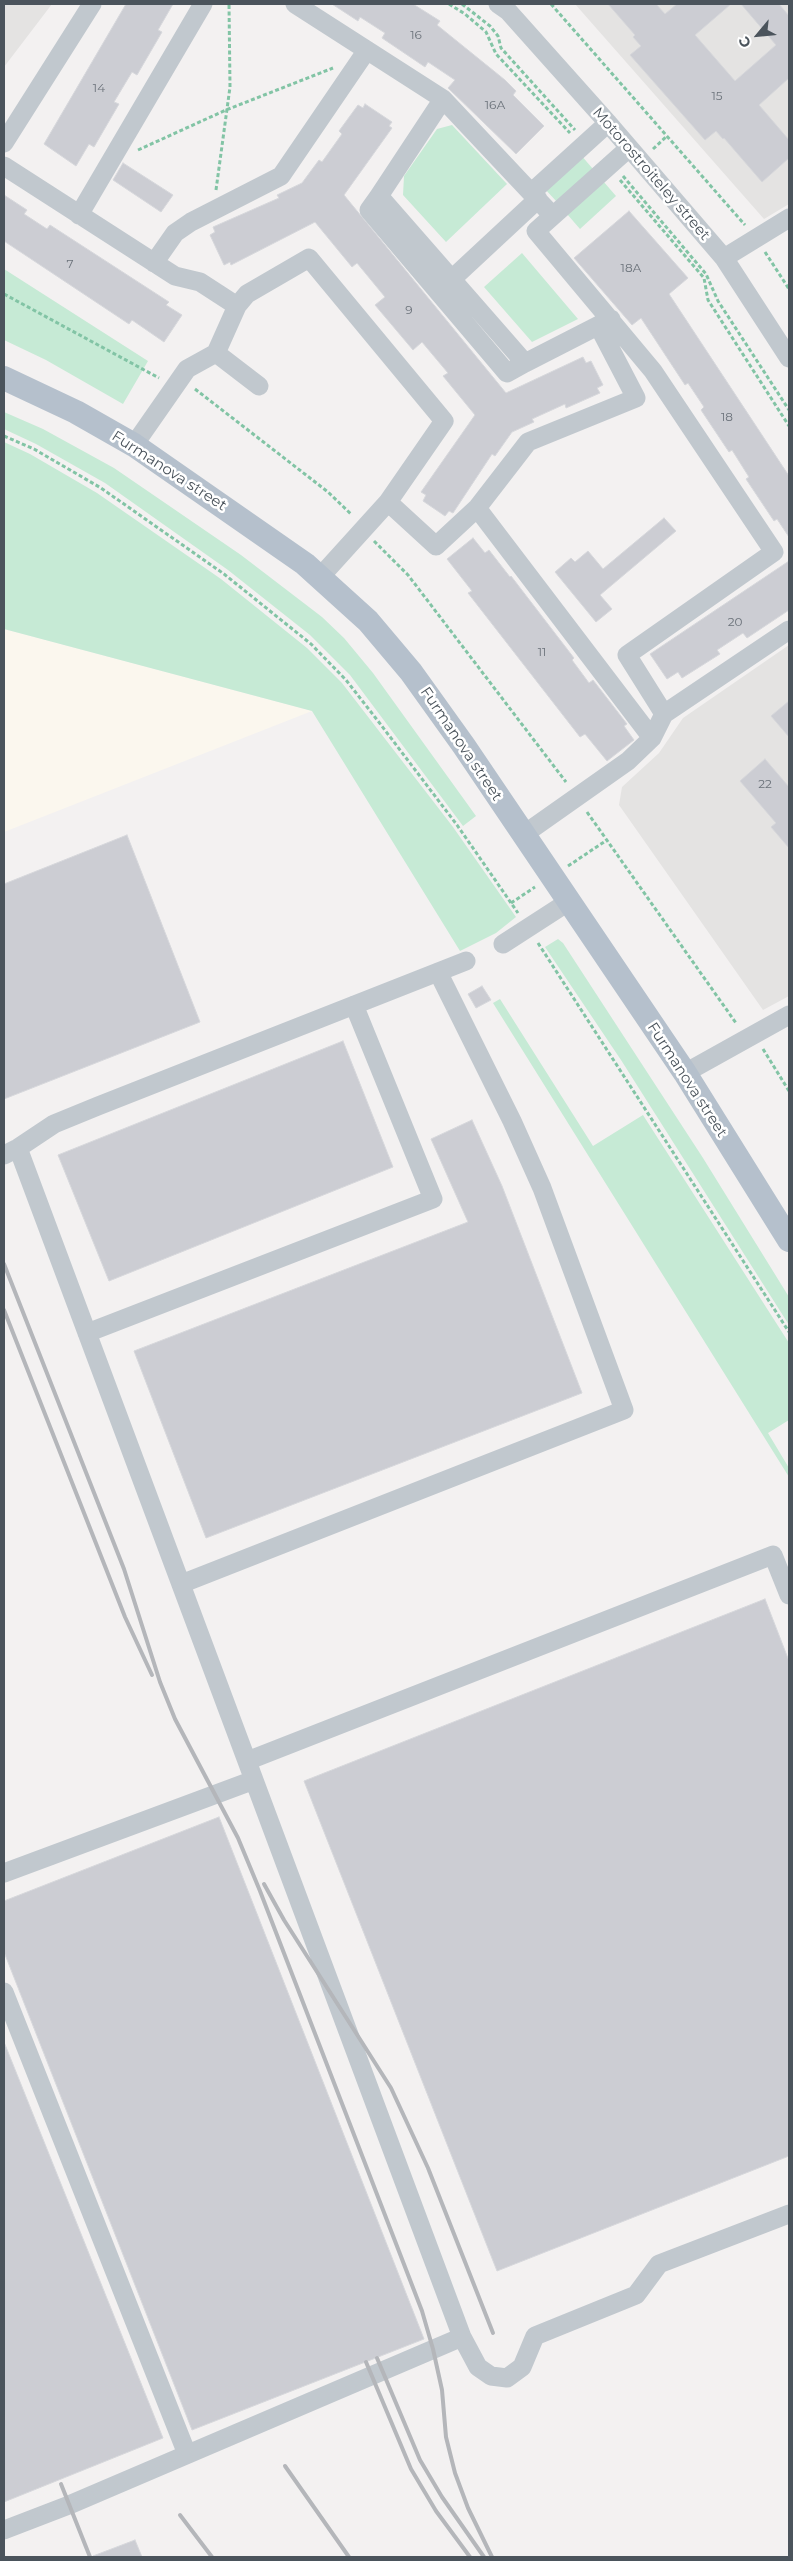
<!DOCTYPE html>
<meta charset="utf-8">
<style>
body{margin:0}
#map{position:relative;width:793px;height:2561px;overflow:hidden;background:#f3f1f1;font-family:Montserrat,sans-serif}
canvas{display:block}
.frame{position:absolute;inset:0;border:5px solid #4b545c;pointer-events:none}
.north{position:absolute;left:733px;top:10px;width:50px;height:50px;-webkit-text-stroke:4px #fff;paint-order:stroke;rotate:242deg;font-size:14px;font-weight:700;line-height:20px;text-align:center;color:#4b545c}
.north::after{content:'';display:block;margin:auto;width:18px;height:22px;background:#4b545c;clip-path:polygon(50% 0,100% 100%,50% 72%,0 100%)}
</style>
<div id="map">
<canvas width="793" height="2561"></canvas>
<div class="frame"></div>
<div class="north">С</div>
</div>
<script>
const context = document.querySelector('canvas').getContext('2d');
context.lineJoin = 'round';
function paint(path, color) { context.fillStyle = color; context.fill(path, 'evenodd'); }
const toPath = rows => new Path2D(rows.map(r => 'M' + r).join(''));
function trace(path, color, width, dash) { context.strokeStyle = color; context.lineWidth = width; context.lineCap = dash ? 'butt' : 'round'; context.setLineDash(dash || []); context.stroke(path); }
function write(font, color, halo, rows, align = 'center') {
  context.font = font + ' Montserrat,sans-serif'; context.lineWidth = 5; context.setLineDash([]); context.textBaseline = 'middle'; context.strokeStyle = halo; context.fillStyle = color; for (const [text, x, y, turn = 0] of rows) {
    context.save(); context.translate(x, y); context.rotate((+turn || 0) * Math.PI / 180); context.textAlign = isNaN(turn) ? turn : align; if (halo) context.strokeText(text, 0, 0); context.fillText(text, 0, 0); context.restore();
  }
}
const commercial = toPath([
 [4,629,312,711,4,832]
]);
const education = toPath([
 [4,4,52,4,4,67],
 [575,4,789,4,789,204,764,219],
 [789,645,789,996,763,1010,619,805,622,787,659,753,683,718]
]);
const green = toPath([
 [452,125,507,184,446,242,403,195,404,176,437,129],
 [580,154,593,169,557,202,544,188],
 [603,181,616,196,580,229,567,214],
 [522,253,578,319,532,342,484,287],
 [4,269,148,361,123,404,46,360,4,340],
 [4,412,43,429,114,468,241,555,322,617,344,638,373,673,476,816,463,826,350,675,310,635,228,570,105,483,36,444,4,429],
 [4,442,30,454,97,493,221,579,307,648,342,683,453,827,516,917,496,933,460,951,312,711,4,629],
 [558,939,563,943,703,1158,789,1297,789,1325,621,1060,545,947],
 [500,999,593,1146,643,1115,789,1343,789,1420,768,1433,789,1468,789,1477,493,1003]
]);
const building = toPath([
 [126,4,173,4,158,30,162,32,137,75,132,72,114,102,119,104,94,147,89,144,76,166,44,144,126,4],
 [332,4,413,4,440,21,437,25,505,80,516,91,513,95,544,126,516,154,448,88,455,80,428,62,425,67,382,38,385,33,360,17,358,21,332,4],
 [608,4,656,4,665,14,677,4,731,4,695,35,735,81,776,45,741,4,779,4,789,16,789,78,759,105,789,140,789,158,762,182,724,138,723,139,716,131,705,140,630,55,641,46,633,37,635,35,608,4],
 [365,104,392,122,389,126,392,128,344,195,506,393,583,357,586,363,591,361,603,385,597,388,600,393,566,408,565,404,532,419,534,422,512,432,495,456,492,454,453,513,449,511,445,516,423,501,426,495,421,492,475,415,443,376,448,373,422,342,413,350,375,305,385,297,357,263,352,267,315,222,231,265,230,262,224,265,210,235,215,232,213,227,279,198,277,195,302,183,319,160,322,162,342,134,339,131,358,105,363,108,365,104],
 [123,163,173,195,161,212,113,180,123,163],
 [4,195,27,210,24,214,47,229,50,225,169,302,166,305,182,315,164,342,132,320,129,324,4,241,4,195],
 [629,211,688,278,669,294,789,476,789,537,777,519,774,521,746,479,749,477,732,450,729,452,701,410,704,407,688,383,685,385,641,318,632,325,574,258,629,211],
 [664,518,676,531,600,595,612,609,596,622,555,572,571,558,575,562,588,551,603,569,664,518],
 [473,538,485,553,489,550,510,577,511,576,574,658,572,660,589,683,593,680,627,724,624,726,634,740,607,761,585,734,580,737,468,593,472,591,447,559,473,538],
 [789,561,789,610,747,638,743,633,717,650,720,654,682,678,678,672,667,679,650,654,789,561],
 [789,701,789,737,771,716,789,701],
 [765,759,789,787,789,848,771,827,776,823,740,781,765,759],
 [127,835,200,1022,4,1099,4,884,127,835],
 [482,986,491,1000,476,1008,468,994,482,986],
 [343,1041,393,1167,109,1281,58,1155,343,1041],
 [472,1120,502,1186,582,1393,206,1538,134,1351,468,1222,431,1139,472,1120],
 [765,1599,789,1661,789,2156,497,2271,304,1781,765,1599],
 [219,1817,424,2339,192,2430,4,1952,4,1901,219,1817],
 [4,2042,163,2438,4,2502,4,2042],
 [135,2540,142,2557,93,2557,93,2556,135,2540]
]);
const path = toPath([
 [449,4,465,14,486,32,496,54,570,133],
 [462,4,490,26,498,36,501,48,575,130],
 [551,4,745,225],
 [653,149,667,136],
 [138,150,226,110,333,68],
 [623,176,706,274,718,301,789,410],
 [620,180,704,278,708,300,789,426],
 [216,190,230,87,229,4],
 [765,252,789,289],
 [4,294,159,378],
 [195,389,328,492,352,515],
 [4,436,34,449,101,488,224,574,311,644,346,680,378,721,457,825,518,913],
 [374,541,408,575,566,782],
 [587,812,736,1023],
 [568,866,607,840],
 [511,903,535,887],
 [538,943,789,1332],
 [763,1049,789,1091]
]);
const minor = toPath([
 [295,4,443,99,552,215],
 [498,4,508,11,608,123,724,258,789,358],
 [443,99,379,196,525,363,611,319],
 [4,143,92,4],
 [629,148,536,231,653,371,774,552,627,655,664,714],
 [4,166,175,276,200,282,237,306],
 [532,192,608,123],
 [379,196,369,210,507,373,525,363],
 [79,215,203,4],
 [724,258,789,218],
 [154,263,175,233,191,222,281,176,367,50],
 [452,279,538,199],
 [216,353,259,386],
 [134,445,187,369,216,353,237,306,247,294,309,258,444,421,388,502,321,576],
 [388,502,436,546,477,508,528,442,636,398,599,327],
 [477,508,652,738],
 [523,835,628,761,652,738,664,714,789,630],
 [503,944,568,902],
 [685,1073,789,1015],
 [18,1148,462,2337,478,2367,491,2376,507,2378,522,2367,535,2336,636,2295,659,2264,789,2214],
 [4,1155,18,1148,54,1124,98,1106,466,961],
 [87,1333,433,1199,354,1005],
 [181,1584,624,1410,542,1188,512,1121,438,972],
 [247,1761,773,1555,789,1595],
 [4,1873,254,1780],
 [4,1992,187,2454],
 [4,2530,69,2505,462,2337]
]);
const major = toPath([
 [4,378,76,412,134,445,305,564,368,621,411,672,464,746,685,1073,789,1240]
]);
const rail = toPath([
 [4,1264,124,1569,160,1682,175,1719,238,1838,260,1891,422,2311,433,2349,442,2390,446,2437,455,2473,468,2508,492,2557],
 [4,1310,125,1617,152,1675],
 [264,1884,284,1920,391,2088,428,2168,493,2333],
 [377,2358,420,2460,442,2497,484,2557],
 [366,2362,411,2469,436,2511,470,2557],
 [285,2466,349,2557],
 [61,2484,90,2557],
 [180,2515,212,2557]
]);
const numberNames = [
 ["16",416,35],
 ["14",99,88],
 ["15",717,96],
 ["16А",495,105],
 ["7",70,264],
 ["18А",631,268],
 ["9",409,310],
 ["18",727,417],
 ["20",735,622],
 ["11",542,652],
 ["22",765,784]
];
const streetNames = [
 ["Motorostroiteley street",651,174,49],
 ["Furmanova street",169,471,33],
 ["Furmanova street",461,744,56],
 ["Furmanova street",687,1080,57]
];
paint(commercial, '#fbf7ee');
paint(education, '#e4e3e2');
paint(green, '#c6ead5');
paint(building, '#cccdd3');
trace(building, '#d6d7db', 1);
trace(path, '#82c4a5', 3, [4, 2.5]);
trace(minor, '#c1c8ce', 19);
trace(major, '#b5c0cc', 24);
trace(rail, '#b4b6ba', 4);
write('12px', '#6b727a', null, numberNames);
write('15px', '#4b545c', '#fff', streetNames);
</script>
